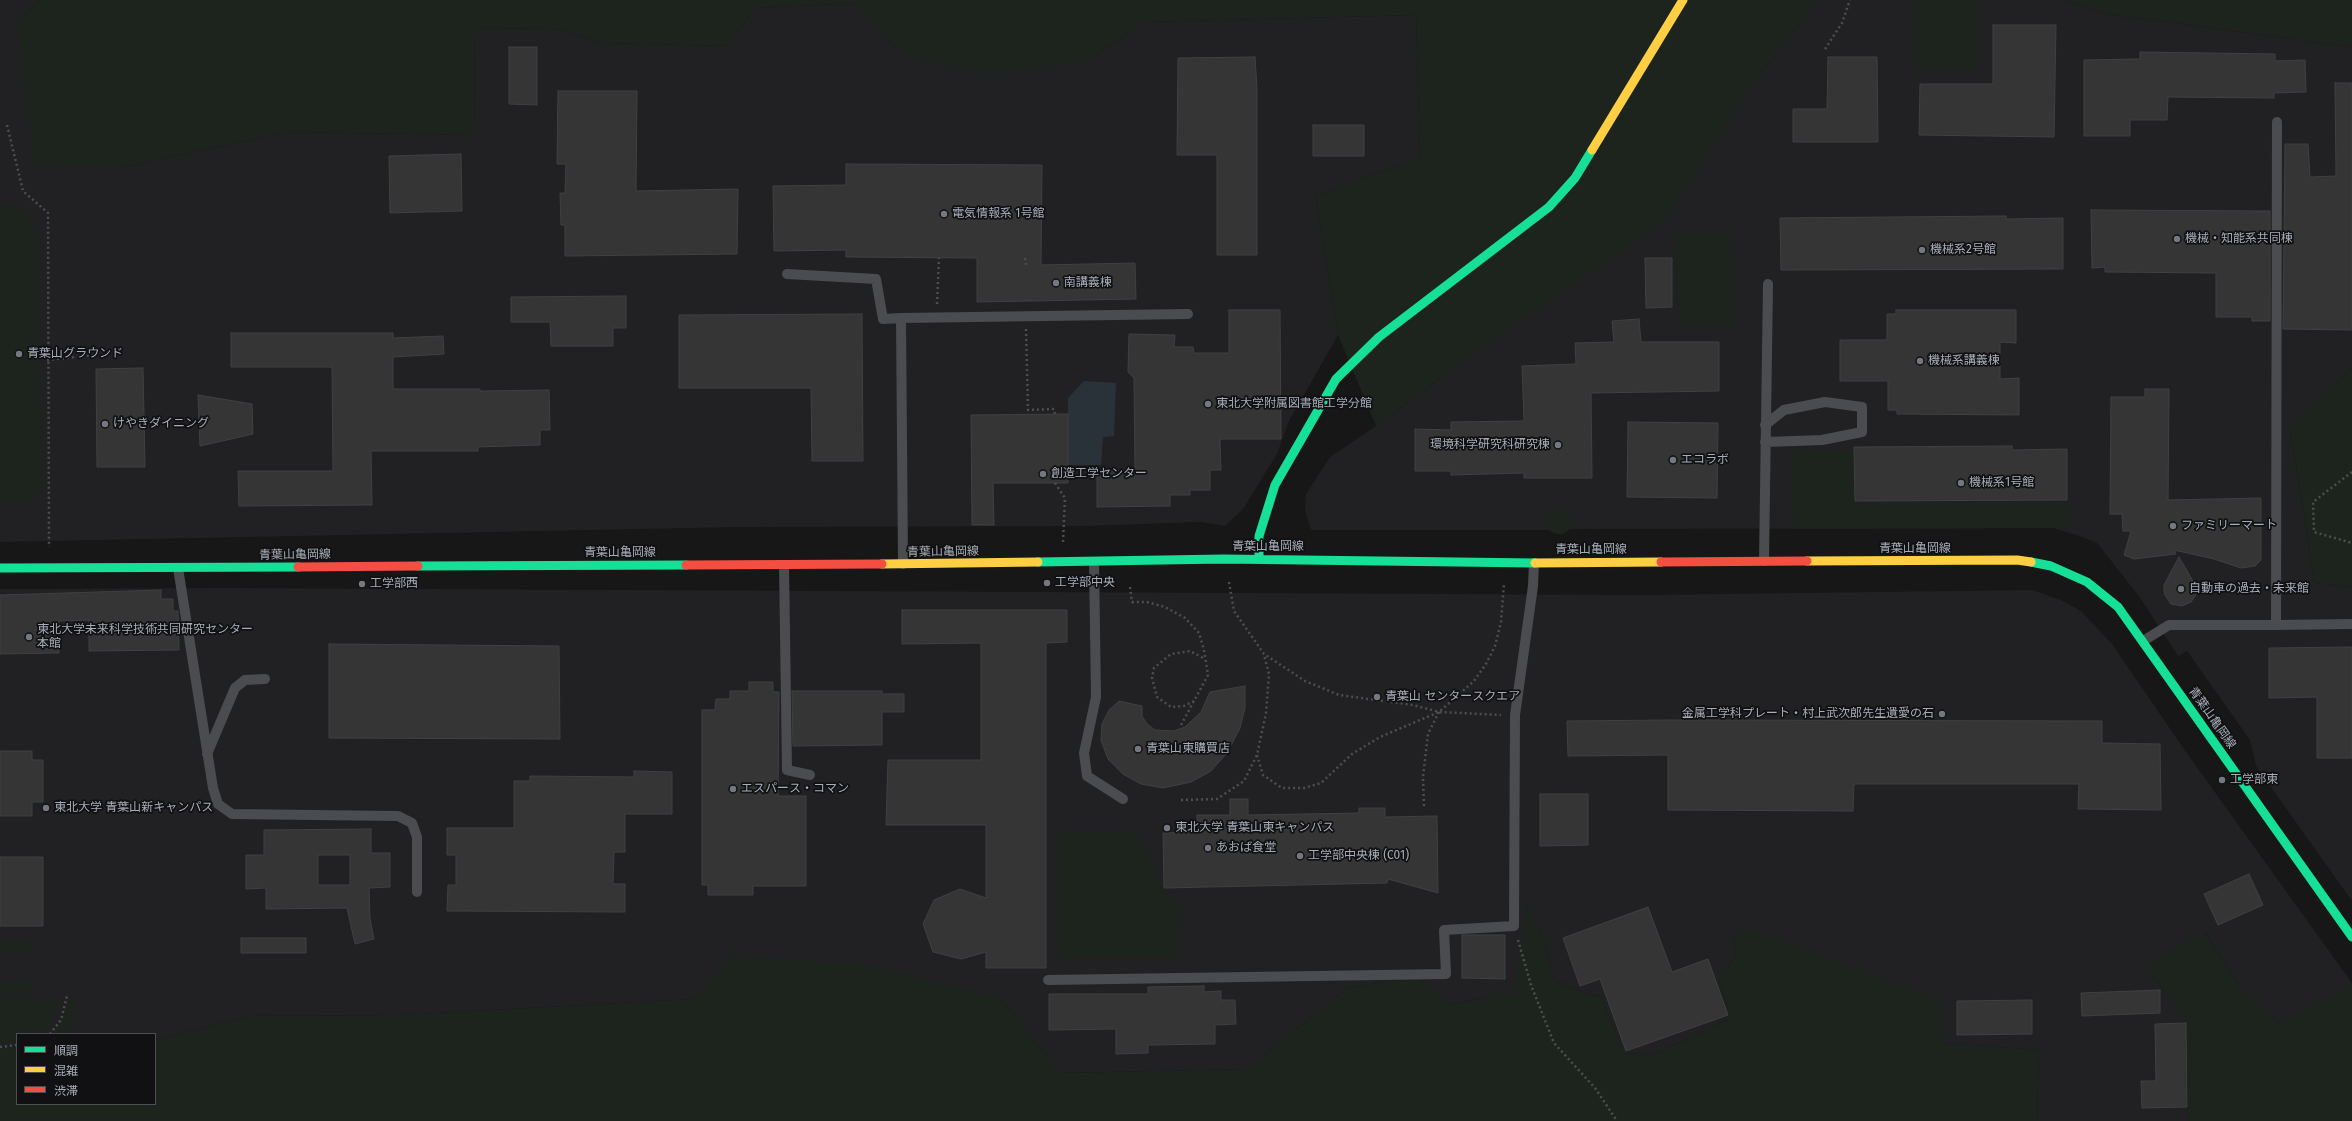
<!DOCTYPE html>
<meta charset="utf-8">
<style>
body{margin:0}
#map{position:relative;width:2352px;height:1121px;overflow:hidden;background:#171717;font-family:"Fira Sans","Noto Sans JP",sans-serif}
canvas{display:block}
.legend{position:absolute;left:16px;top:1033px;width:140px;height:72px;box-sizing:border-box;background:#111113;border:1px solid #4d4f55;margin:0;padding:5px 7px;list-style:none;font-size:12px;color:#a8adb8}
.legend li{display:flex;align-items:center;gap:8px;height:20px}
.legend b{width:20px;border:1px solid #4d4f55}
</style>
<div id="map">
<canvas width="2352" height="1121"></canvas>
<ul class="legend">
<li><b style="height:5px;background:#16e098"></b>順調</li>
<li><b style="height:5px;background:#ffcf43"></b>混雑</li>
<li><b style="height:5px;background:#f24e42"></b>渋滞</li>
</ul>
</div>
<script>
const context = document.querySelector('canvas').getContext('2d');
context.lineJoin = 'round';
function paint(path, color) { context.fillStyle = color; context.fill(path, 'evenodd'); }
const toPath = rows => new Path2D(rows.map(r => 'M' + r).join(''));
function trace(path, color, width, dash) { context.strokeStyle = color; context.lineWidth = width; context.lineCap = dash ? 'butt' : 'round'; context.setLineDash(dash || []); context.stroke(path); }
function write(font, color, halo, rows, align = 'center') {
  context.font = font + ' "Fira Sans","Noto Sans JP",sans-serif'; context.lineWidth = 3.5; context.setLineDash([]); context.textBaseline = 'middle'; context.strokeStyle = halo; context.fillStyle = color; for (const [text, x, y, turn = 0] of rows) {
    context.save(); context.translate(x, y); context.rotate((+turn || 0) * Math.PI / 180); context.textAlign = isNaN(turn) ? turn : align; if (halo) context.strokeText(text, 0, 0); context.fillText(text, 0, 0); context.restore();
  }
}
const built = toPath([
 [0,0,39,0,18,25,119,168,287,132,475,135,474,29,554,28,605,43,727,46,755,8,857,3,901,53,1089,60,1144,22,1416,15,1420,157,1316,196,1338,335,1289,421,1277,454,1243,509,1225,526,1201,522,1086,526,739,527,0,542],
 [1818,0,2064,0,2108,14,2352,47,2352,369,2290,429,2315,583,2352,587,2352,901,2256,766,2250,740,2187,651,2178,656,2141,599,2101,548,2097,543,2085,538,2053,528,1570,529,1560,535,1548,530,1311,530,1305,510,1306,494,1330,457,1376,426,1481,347,1742,97],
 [224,588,1645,595,2032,590,2061,600,2081,611,2112,644,2186,752,2352,983,2352,986,2278,1023,2242,989,2205,932,2145,967,2186,1017,2188,1121,2037,1121,2039,1050,1944,1043,1734,935,1736,955,1719,981,1731,1018,1653,1055,1624,1053,1601,996,1586,993,1554,980,1544,940,1528,904,1515,993,1451,1004,1415,977,1348,988,1247,1069,1061,1073,999,997,733,956,693,999,400,1015,251,1016,155,1040,155,1034,17,1034,17,1072,0,1075,0,589]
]);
const green = toPath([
 [39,0,1818,0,1742,97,1666,221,1481,347,1376,426,1338,335,1316,196,1420,157,1416,15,1144,22,1089,60,990,75,901,53,857,3,755,8,727,46,605,43,554,28,474,29,475,135,287,132,119,168,34,165,18,25],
 [1917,0,1977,0,1976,69,1917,69],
 [2064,0,2352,0,2352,47,2108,14],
 [0,205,20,205,35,220,42,488,27,505,0,505],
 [1730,231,1734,324,1679,326,1676,233],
 [2352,369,2352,587,2315,583,2290,428],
 [1854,450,1855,501,2067,502,2068,528,1794,529,1793,452],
 '1546 521a13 13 0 1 1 26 0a13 13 0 1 1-26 0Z',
 [1058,831,1132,831,1180,914,1179,959,1058,959],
 [1528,903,1544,940,1554,980,1586,993,1601,996,1624,1053,1653,1055,1731,1018,1719,981,1736,955,1734,935,1750,929,1938,999,1944,1043,2039,1050,2037,1121,0,1121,0,1048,17,1046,17,1104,155,1104,155,1040,251,1016,400,1015,693,999,733,956,860,964,999,997,1061,1073,1247,1069,1348,988,1415,977,1451,1004,1514,993],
 [2204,931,2242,989,2278,1023,2352,986,2352,1121,2188,1121,2186,1017,2145,967],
 [0,941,33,941,33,953,0,953],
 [33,980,33,993,0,993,0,981],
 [0,998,58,998,54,1017,47,1029,38,1034,17,1034,17,1041,0,1043],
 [68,999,78,999,69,1034,52,1034,62,1019]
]);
const water = toPath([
 [1084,381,1116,383,1114,436,1103,437,1101,465,1068,465,1068,398]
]);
const building = toPath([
 [1993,25,2056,25,2054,137,1919,135,1920,84,1993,84,1993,25],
 [509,47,537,47,537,105,509,104,509,47],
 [2140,52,2275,54,2275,61,2305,60,2306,92,2274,93,2274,98,2168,97,2167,120,2130,120,2130,136,2084,136,2084,60,2140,59,2140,52],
 [1255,57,1257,89,1257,255,1217,255,1217,155,1177,155,1178,58,1255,57],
 [1828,57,1877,57,1878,142,1793,142,1793,109,1827,109,1828,57],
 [2335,83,2352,83,2352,330,2283,329,2285,144,2308,144,2310,177,2336,176,2335,83],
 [558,91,637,91,636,191,738,189,737,254,565,256,565,225,561,225,560,193,565,193,566,164,557,164,558,91],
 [1313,125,1364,125,1364,156,1313,156,1313,125],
 [461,154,462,211,390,213,389,156,461,154],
 [846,164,1042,165,1041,265,1135,263,1136,299,977,302,977,258,846,257,846,250,774,251,773,186,846,185,846,164],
 [2091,210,2270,211,2270,321,2252,321,2252,317,2216,317,2216,273,2105,272,2105,267,2092,268,2091,210],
 [2006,216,2006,219,2063,218,2063,269,1781,270,1780,218,2006,216],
 [1645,258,1672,258,1672,307,1646,308,1645,258],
 [626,296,626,328,613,328,613,346,551,346,550,322,511,322,511,297,626,296],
 [1229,310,1280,310,1281,439,1220,439,1221,470,1210,470,1210,490,1190,490,1190,495,1170,495,1170,506,1097,507,1097,471,1135,470,1134,378,1128,372,1129,334,1175,335,1174,347,1193,347,1194,353,1229,353,1229,310],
 [1896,310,2016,310,2016,343,2000,342,2000,379,2019,378,2019,415,1897,414,1897,410,1888,410,1888,381,1840,381,1840,340,1887,340,1887,314,1896,314,1896,310],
 [862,314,863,461,812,461,811,388,679,388,679,315,862,314],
 [1639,319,1641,342,1719,342,1719,391,1591,393,1592,478,1524,478,1524,473,1451,475,1451,471,1415,471,1415,429,1451,430,1451,422,1524,421,1522,366,1576,364,1575,343,1614,342,1612,321,1639,319],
 [231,333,393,333,393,338,443,336,444,354,393,357,393,389,480,389,480,391,549,390,550,430,540,430,540,445,478,447,478,451,371,451,372,505,239,506,238,471,333,471,332,367,231,367,231,333],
 [143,368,145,467,97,467,96,369,143,368],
 [2145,389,2169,389,2168,500,2261,498,2261,560,2255,566,2241,568,2214,559,2174,550,2176,554,2134,559,2124,555,2131,531,2123,531,2122,514,2110,514,2111,397,2145,397,2145,389],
 [198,395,252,404,253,434,200,446,198,395],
 [1068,414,1068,483,993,483,994,525,972,525,971,415,1068,414],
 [1628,422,1718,423,1717,498,1627,497,1628,422],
 [2012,446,2012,450,2067,449,2067,500,1855,501,1854,447,2012,446],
 [2179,557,2197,588,2197,593,2191,602,2182,606,2171,604,2165,595,2164,590,2164,585,2179,557],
 [161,590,161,599,173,599,173,611,178,611,179,650,89,651,89,620,59,621,59,653,0,654,0,595,161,590],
 [902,610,1067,610,1067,642,1046,643,1046,968,986,968,986,952,961,959,933,952,923,924,934,900,960,889,986,898,986,825,886,825,888,760,981,760,981,643,902,644,902,610],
 [329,644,559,646,560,739,329,738,329,644],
 [2352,647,2352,758,2317,758,2317,697,2269,698,2269,648,2352,647],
 [749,682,773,682,773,692,779,692,778,796,806,796,806,886,753,886,753,895,708,895,708,885,702,885,702,710,715,710,716,699,730,699,730,691,749,691,749,682],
 [1245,686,1245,708,1240,728,1227,753,1211,771,1191,782,1163,788,1141,784,1123,774,1108,759,1101,740,1102,724,1109,710,1119,701,1142,706,1142,716,1147,724,1155,730,1174,731,1185,727,1201,712,1210,692,1245,686],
 [792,691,882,691,882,694,904,694,904,712,882,712,882,745,793,746,792,691],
 [1673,720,2102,721,2102,743,2160,744,2161,810,2078,809,2079,784,1854,784,1853,811,1668,810,1668,755,1568,756,1567,721,1673,720],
 [0,751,32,751,32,760,43,760,43,802,32,802,32,816,0,816,0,751],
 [634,771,672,772,672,814,625,814,625,852,614,852,613,884,625,884,625,912,447,911,448,885,456,885,456,855,447,855,447,828,514,828,514,781,530,781,530,776,634,777,634,771],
 [1540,794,1588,794,1588,845,1540,846,1540,794],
 [1230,799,1248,799,1248,815,1359,813,1359,808,1385,808,1385,817,1437,816,1438,893,1388,879,1387,883,1164,888,1163,833,1197,832,1197,815,1230,815,1230,799],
 [371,829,371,853,390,853,390,887,369,888,370,919,374,939,355,944,347,908,266,909,266,888,246,889,246,855,264,855,264,830,371,829],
 [318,855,350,855,350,885,318,885,318,855],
 [0,857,43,857,43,926,0,926,0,857],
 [2249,874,2263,905,2218,925,2204,894,2249,874],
 [1648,907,1672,972,1708,959,1728,1015,1626,1051,1600,979,1580,986,1563,938,1648,907],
 [1462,935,1505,935,1505,979,1462,978,1462,935],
 [241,938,306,938,306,953,241,953,241,938],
 [1204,986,1204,992,1221,991,1221,1000,1235,1000,1236,1024,1215,1025,1215,1044,1148,1045,1148,1053,1116,1054,1116,1029,1049,1030,1049,994,1148,994,1148,987,1204,986],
 [2160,990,2160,1013,2082,1016,2081,993,2160,990],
 [2032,1000,2032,1034,1957,1035,1957,1001,2032,1000],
 [2186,1023,2187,1107,2142,1108,2141,1081,2156,1081,2155,1024,2186,1023]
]);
const path = toPath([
 [1825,49,1842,23,1850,0],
 [7,125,23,191,48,213,49,547],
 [1025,258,1026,265],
 [937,304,939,258],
 [1026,329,1028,410,1054,409,1055,414],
 [47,360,94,355],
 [2352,472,2313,502,2314,532,2352,543],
 [1055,483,1065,498,1063,542],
 [1229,582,1234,611,1264,654,1305,681,1339,695,1413,705,1439,712,1501,715],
 [1130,587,1132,602,1147,602,1165,607,1185,618,1199,633,1204,650,1208,675,1181,725],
 [1194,701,1184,706,1171,707,1157,697,1152,678,1154,668,1171,654,1190,651,1205,659],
 [1257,755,1263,775,1282,788,1304,788,1321,783,1352,754,1380,737,1439,712,1474,681,1486,664,1495,646,1501,622,1504,583],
 [1181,800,1217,799,1244,781,1257,755,1266,713,1269,674,1264,655],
 [1424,806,1423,777,1428,734,1439,712],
 [1518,940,1531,985,1554,1043,1595,1088,1617,1121],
 [50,1034,61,1020,67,996],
 [0,1047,17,1045]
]);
const lane = toPath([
 [787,274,876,279,883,319,901,318],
 [1765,442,1822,440,1862,432,1862,407,1825,402,1784,410,1765,425],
 [1764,561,1768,284],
 [1094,562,1096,697,1084,753,1087,776,1123,799],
 [903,564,901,318,1188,314],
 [784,565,787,770,810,775],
 [178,568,213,788,218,804,232,814,398,816,412,823,417,837,417,892],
 [2276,625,2352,624],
 [2143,641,2169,625,2276,625,2277,122],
 [207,754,235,688,245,680,265,679],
 [1048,980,1446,974,1444,930,1514,926,1515,715,1533,586,1534,563]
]);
const fast = toPath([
 [1259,559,1259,536,1275,485,1336,379,1379,337,1549,207,1575,178,1592,150],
 [1038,562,1224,559,1535,563],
 [2031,562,2051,566,2087,582,2118,607,2352,937],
 [418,566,686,565],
 [0,568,298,567]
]);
const slow = toPath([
 [1592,150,1683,0],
 [1807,561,2017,560,2031,562],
 [1535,563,1661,562],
 [882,564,1038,562]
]);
const jam = toPath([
 [1661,562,1807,561],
 [686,565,882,564],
 [298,567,418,566]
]);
const markers = [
 [944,214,4,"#757880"],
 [2177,239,4,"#757880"],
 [1922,250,4,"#757880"],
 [1056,283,4,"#757880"],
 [19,354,4,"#757880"],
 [1920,361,4,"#757880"],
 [1208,404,4,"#757880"],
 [105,424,4,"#757880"],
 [1558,445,4,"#757880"],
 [1673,460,4,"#757880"],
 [1043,474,4,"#757880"],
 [1961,483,4,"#757880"],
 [2173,526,4,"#757880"],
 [1047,583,4,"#757880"],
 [362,584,4,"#757880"],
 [2181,589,4,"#757880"],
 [29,637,4,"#757880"],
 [1377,697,4,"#757880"],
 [1942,714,4,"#757880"],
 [1138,749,4,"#757880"],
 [2222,780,4,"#757880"],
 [733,789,4,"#757880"],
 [46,808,4,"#757880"],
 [1167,828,4,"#757880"],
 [1208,848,4,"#757880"],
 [1300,856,4,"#757880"]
];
const poiNames = [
 ["電気情報系 1号館",952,214],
 ["機械・知能系共同棟",2185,239],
 ["機械系2号館",1930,250],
 ["南講義棟",1064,283],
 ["青葉山グラウンド",27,354],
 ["機械系講義棟",1928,361],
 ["東北大学附属図書館工学分館",1216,404],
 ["けやきダイニング",113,424],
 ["環境科学研究科研究棟",1550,445,"right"],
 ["エコラボ",1681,460],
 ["創造工学センター",1051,474],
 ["機械系1号館",1969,483],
 ["ファミリーマート",2181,526],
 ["工学部中央",1055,583],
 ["工学部西",370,584],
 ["自動車の過去・未来館",2189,589],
 ["東北大学未来科学技術共同研究センター",37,630],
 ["本館",37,644],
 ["青葉山 センタースクエア",1385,697],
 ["金属工学科プレート・村上武次郎先生遺愛の石",1934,714,"right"],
 ["青葉山東購買店",1146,749],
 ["工学部東",2230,780],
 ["エスパース・コマン",741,789],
 ["東北大学 青葉山新キャンパス",54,808],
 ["東北大学 青葉山東キャンパス",1175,828],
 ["あおば食堂",1216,848],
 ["工学部中央棟 (C01)",1308,856]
];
const streetNames = [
 ["青葉山亀岡線",1268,547],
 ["青葉山亀岡線",1915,549],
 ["青葉山亀岡線",1591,550],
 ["青葉山亀岡線",943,552,-1],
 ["青葉山亀岡線",620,553],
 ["青葉山亀岡線",295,555,-1],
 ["青葉山亀岡線",2212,718,55]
];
paint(built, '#212123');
paint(green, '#1d241e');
paint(water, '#2a3239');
paint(building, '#353536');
trace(building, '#3f4043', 1);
trace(path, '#4d4e52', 2.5, [2, 3]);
trace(lane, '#4b4c50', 10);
trace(fast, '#16e098', 9);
trace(slow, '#ffcf43', 9);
trace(jam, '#f24e42', 9);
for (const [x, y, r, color] of markers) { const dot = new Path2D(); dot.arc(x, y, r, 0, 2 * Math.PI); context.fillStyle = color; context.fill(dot); trace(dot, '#111113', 1.5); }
write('12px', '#a8adb8', '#111113', poiNames, 'left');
write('12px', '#a8adb8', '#111113', streetNames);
</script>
